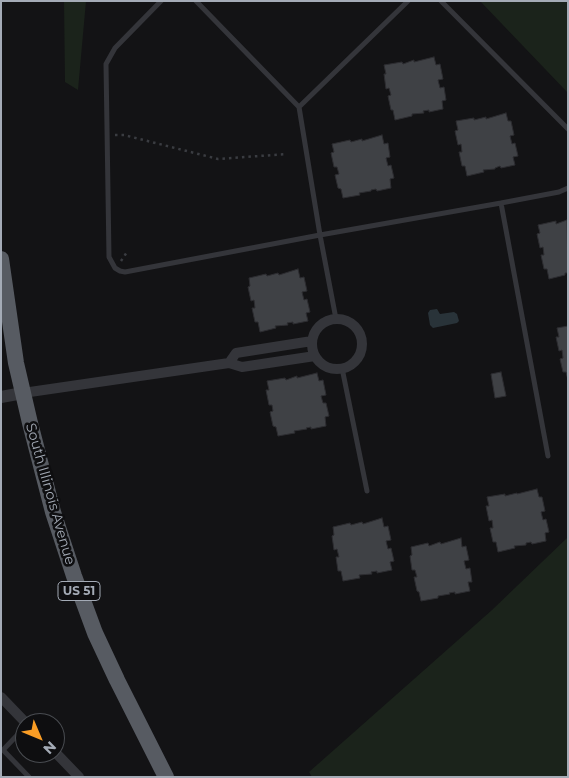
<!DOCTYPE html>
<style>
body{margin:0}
#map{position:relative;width:569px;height:778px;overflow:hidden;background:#131315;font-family:Montserrat,sans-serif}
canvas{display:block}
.frame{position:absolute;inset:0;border:2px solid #a4abb6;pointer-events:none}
.north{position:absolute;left:15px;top:713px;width:50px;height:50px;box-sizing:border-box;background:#0e0e10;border:1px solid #4a4d52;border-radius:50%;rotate:135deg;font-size:14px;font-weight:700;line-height:20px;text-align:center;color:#a4abb6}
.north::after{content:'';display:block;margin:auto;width:18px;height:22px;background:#fa9d25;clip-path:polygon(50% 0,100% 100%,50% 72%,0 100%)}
</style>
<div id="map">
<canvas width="569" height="778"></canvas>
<div class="frame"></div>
<div class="north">N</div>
</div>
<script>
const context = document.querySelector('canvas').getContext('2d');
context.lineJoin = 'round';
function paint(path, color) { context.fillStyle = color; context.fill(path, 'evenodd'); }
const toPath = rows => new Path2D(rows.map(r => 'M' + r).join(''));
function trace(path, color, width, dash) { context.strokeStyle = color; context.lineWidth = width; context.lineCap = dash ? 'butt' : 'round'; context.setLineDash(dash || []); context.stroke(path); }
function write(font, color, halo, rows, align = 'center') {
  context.font = font + ' Montserrat,sans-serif'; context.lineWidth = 5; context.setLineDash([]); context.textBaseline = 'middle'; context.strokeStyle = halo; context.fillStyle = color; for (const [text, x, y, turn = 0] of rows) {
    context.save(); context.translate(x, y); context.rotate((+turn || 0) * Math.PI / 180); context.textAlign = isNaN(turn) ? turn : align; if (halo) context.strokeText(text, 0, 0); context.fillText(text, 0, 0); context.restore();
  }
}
const green = toPath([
 [64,1,86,1,78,90,65,82],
 [480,1,568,1,568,93],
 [568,537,568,777,312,777,309,772,492,610]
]);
const water = toPath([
 [437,309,440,314,454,312,457,314,459,321,457,323,433,328,430,325,428,313,430,310]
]);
const building = toPath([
 [434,57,436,65,440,64,443,79,438,80,440,88,444,87,446,100,442,101,443,109,429,112,429,110,423,111,424,113,412,114,412,116,395,120,393,110,391,110,388,96,391,95,389,88,386,89,384,74,386,74,384,65,402,62,403,64,414,60,414,62,434,57],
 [506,113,508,121,511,121,514,135,510,136,512,144,515,143,518,156,513,157,515,165,501,168,500,166,495,168,495,169,483,170,484,172,467,176,465,166,462,166,459,152,462,152,461,144,458,145,455,131,458,130,456,121,474,118,474,120,486,117,486,119,506,113],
 [382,135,384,144,388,143,390,157,386,158,388,166,391,165,394,178,390,179,391,188,377,191,376,189,371,190,371,191,359,193,360,195,343,198,341,189,338,188,335,175,339,174,337,167,334,167,331,153,334,152,332,144,350,140,351,142,362,139,362,141,382,135],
 [567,220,568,273,565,273,565,275,549,279,547,269,544,269,541,255,544,255,543,247,540,248,537,234,540,233,538,225,556,221,556,224,567,220],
 [298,269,300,278,304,277,307,291,302,292,304,300,307,299,310,312,306,313,308,321,293,324,293,322,287,323,288,325,275,326,276,328,260,332,258,322,255,322,252,308,255,308,254,300,251,301,248,287,250,286,249,278,266,274,267,276,278,273,279,275,298,269],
 [568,326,568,380,566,372,563,372,560,359,563,358,562,350,559,351,556,337,559,337,557,328,568,326],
 [501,372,506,396,495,398,491,374,501,372],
 [317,373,319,381,323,380,326,395,321,396,323,403,326,403,329,416,325,417,326,426,311,429,311,427,306,428,307,429,294,431,295,433,278,436,276,427,273,426,270,412,273,411,272,405,269,405,266,390,269,390,267,381,285,378,286,380,297,376,297,378,317,373],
 [537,489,539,497,542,497,545,511,541,512,543,520,546,519,549,532,545,533,546,541,532,544,531,542,526,543,526,545,514,546,515,548,498,552,496,542,493,542,490,528,493,528,492,520,489,521,486,506,489,506,487,497,505,494,505,496,517,493,517,494,537,489],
 [382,518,384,527,388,526,391,540,386,541,388,549,391,548,394,561,390,562,392,570,377,573,377,571,371,572,372,574,359,575,360,578,343,581,341,571,338,571,336,557,339,557,337,549,334,550,332,536,334,535,333,527,350,523,351,525,362,522,363,524,382,518],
 [461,538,462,547,466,546,469,560,464,561,466,569,470,568,472,582,468,582,470,591,455,594,455,592,449,593,450,594,438,596,438,598,421,601,419,592,417,591,414,577,417,577,415,570,412,570,410,556,412,555,411,547,428,543,429,546,440,542,441,544,461,538]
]);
const path = toPath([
 [115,135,124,135,218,159,287,154],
 [121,261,127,252]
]);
const service = toPath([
 [161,1,115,48,106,64,109,257,115,268,120,271,125,272,320,235,501,203,559,192,568,188],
 [196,1,299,107,320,235,336,319],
 [441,1,568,129],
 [299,107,408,1],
 [501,203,548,456],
 [342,368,367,491],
 [25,727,3,750,29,777]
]);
const minor = toPath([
 '312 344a25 25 0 1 1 50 0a25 25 0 1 1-50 0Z',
 [229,363,236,353,312,341],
 [23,393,229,363,242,367,315,356],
 [1,697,26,723],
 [55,752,79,777]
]);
const tertiary = toPath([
 [1,397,23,393]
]);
const trunk = toPath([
 [1,259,16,363,30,423,53,512,74,576,95,633,117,680,166,777]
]);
const shields = [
 [79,591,42]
];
const shieldNames = [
 ["US 51",79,591]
];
const streetNames = [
 ["South Illinois Avenue",50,494,74]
];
paint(green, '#1b231b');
paint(water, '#293339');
paint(building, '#3f4145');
trace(building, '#2d2d31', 1);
trace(path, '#3a3c41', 2.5, [2.5, 4]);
trace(service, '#34353a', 5);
trace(minor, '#34353a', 10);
trace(tertiary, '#34353a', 12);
trace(trunk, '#575b62', 16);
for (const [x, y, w] of shields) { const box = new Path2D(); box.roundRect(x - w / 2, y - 9.5, w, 19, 4); context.fillStyle = '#0e0e10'; context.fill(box); trace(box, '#a4abb6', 1); }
write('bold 12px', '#a4abb6', null, shieldNames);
write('14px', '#a4abb6', '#0e0e10', streetNames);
</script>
